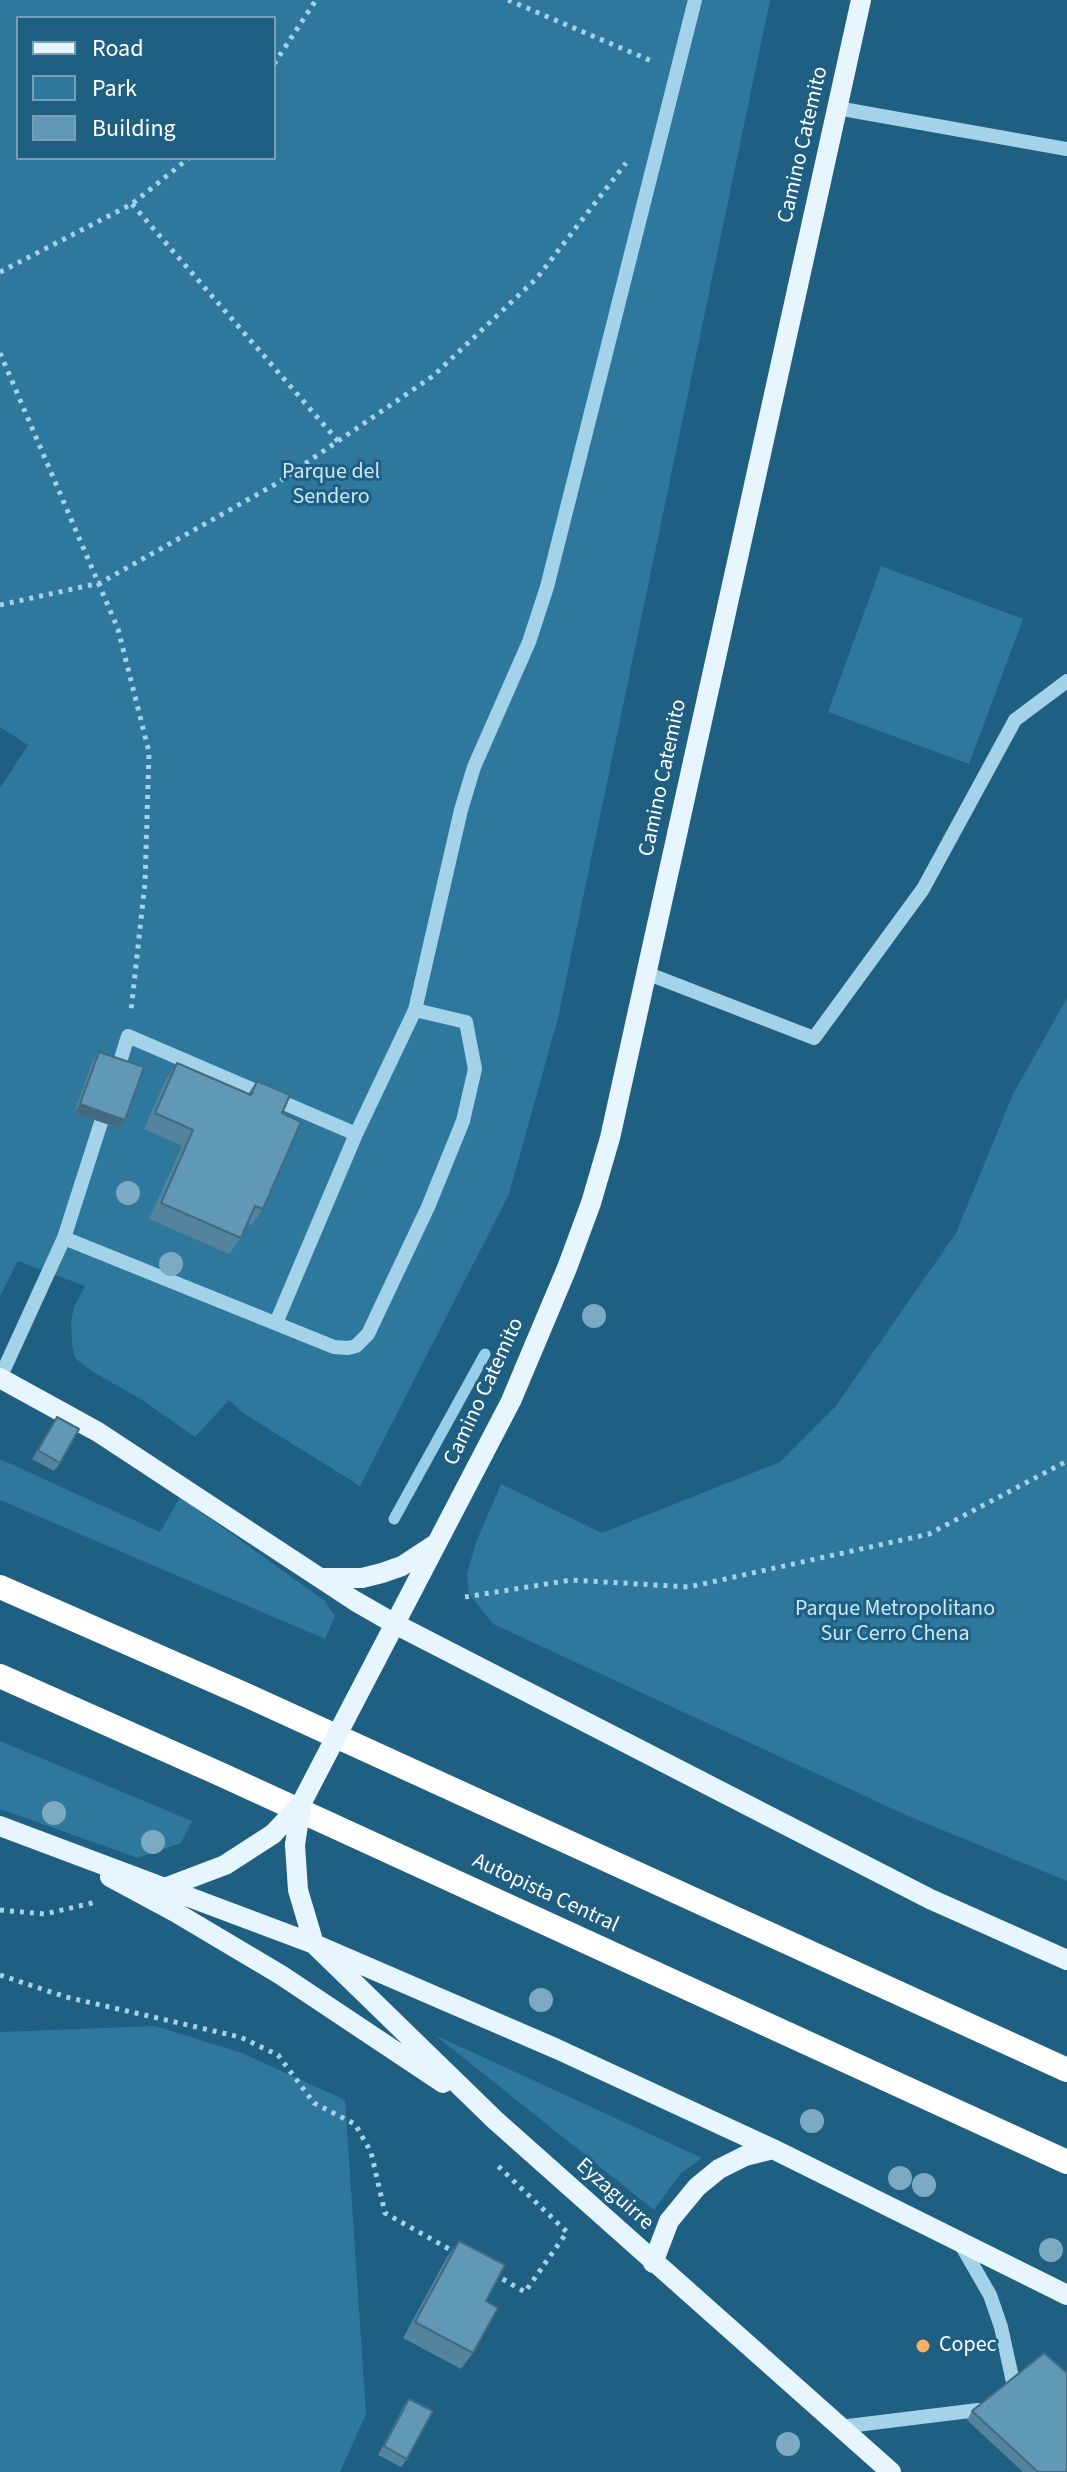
<!DOCTYPE html>
<style>
body{margin:0}
#map{position:relative;width:1067px;height:2472px;overflow:hidden;background:#1e5f82;font-family:"Source Sans 3",sans-serif}
canvas{display:block}
.legend{position:absolute;left:16px;top:16px;width:260px;height:144px;box-sizing:border-box;background:#1e5f82;border:2px solid #789fb4;margin:0;padding:10px 14px;list-style:none;font-size:24px;color:#fff}
.legend li{display:flex;align-items:center;gap:16px;height:40px}
.legend b{width:40px;border:2px solid #789fb4}
</style>
<div id="map">
<canvas width="1067" height="2472"></canvas>
<ul class="legend">
<li><b style="height:10px;background:#e7f5fe"></b>Road</li>
<li><b style="height:22px;background:#2e789e"></b>Park</li>
<li><b style="height:22px;background:#6098b6"></b>Building</li>
</ul>
</div>
<script>
const context = document.querySelector('canvas').getContext('2d');
context.lineJoin = 'round';
function paint(path, color) { context.fillStyle = color; context.fill(path, 'evenodd'); }
const toPath = rows => new Path2D(rows.map(r => 'M' + r).join(''));
function trace(path, color, width, dash) { context.strokeStyle = color; context.lineWidth = width; context.lineCap = dash ? 'butt' : 'round'; context.setLineDash(dash || []); context.stroke(path); }
function write(font, color, halo, rows, align = 'center') {
  context.font = font + ' "Source Sans 3",sans-serif'; context.lineWidth = 6; context.setLineDash([]); context.textBaseline = 'middle'; context.strokeStyle = halo; context.fillStyle = color; for (const [text, x, y, turn = 0] of rows) {
    context.save(); context.translate(x, y); context.rotate((+turn || 0) * Math.PI / 180); context.textAlign = isNaN(turn) ? turn : align; if (halo) context.strokeText(text, 0, 0); context.fillText(text, 0, 0); context.restore();
  }
}
const green = toPath([
 [0,0,770,0,558,1018,509,1194,360,1486,243,1413,229,1400,195,1437,144,1401,93,1372,75,1358,72,1344,71,1322,74,1307,85,1286,18,1261,0,1296,0,788,28,745,0,727],
 [18,18,274,18,274,158,18,158],
 [881,566,1023,619,969,764,828,712],
 [1067,998,1067,1881,908,1816,493,1624,469,1594,467,1573,477,1540,501,1484,602,1533,780,1462,835,1407,956,1233,1013,1094],
 [0,1459,160,1532,180,1497,325,1601,335,1616,325,1639,0,1500],
 [0,1741,192,1821,181,1843,138,1858,0,1809],
 [155,2026,242,2053,345,2100,366,2414,340,2472,0,2472,0,2032],
 [435,2035,702,2158,680,2174,654,2210]
]);
const stream = toPath([
 [394,1519,485,1354]
]);
const path = toPath([
 [508,0,654,62],
 [274,64,316,0],
 [132,204,338,441],
 [0,272,132,204,189,158],
 [0,353,118,629,149,752,145,883,131,1011],
 [0,605,100,583,274,485,433,376,537,278,626,163],
 [465,1597,571,1580,689,1587,929,1534,1067,1461],
 [0,1910,45,1914,96,1902],
 [0,1975,66,1997,240,2037,278,2055,314,2103,355,2124,371,2152,385,2213,458,2254],
 [494,2274,525,2292,567,2232,497,2165]
]);
const minor = toPath([
 [837,108,1067,149],
 [646,973,814,1038,923,889,1015,720,1067,681],
 [415,1010,461,810,474,767,529,642,547,587,695,0],
 [116,1075,128,1036,356,1134],
 [64,1238,334,1347,348,1348,356,1346,368,1334,428,1207,463,1121,475,1069,466,1022,415,1010,356,1134,276,1323],
 [0,1378,64,1238,106,1107],
 [960,2243,990,2295,1001,2327,1013,2382],
 [840,2427,978,2410]
]);
const major = toPath([
 [0,1378,98,1432,355,1601,395,1624,930,1899,1067,1960],
 [322,1578,362,1578,382,1573,402,1566,437,1543],
 [376,1660,511,1401,567,1268,591,1203,610,1138,861,0],
 [0,1826,314,1944,557,2049,773,2149,1067,2295],
 [295,1845,298,1890,314,1944,495,2120,891,2472],
 [110,1877,175,1912,281,1975,443,2083],
 [167,1887,225,1865,273,1834],
 [653,2263,669,2221,697,2187,719,2169,745,2156,773,2149]
]);
const highway = toPath([
 [0,1587,246,1695,1067,2070],
 [0,1676,220,1774,1067,2162]
]);
const majorBridge = toPath([
 [273,1834,301,1804],
 [295,1845,301,1804,376,1660]
]);
const trees = [
 [128,1193],
 [171,1264],
 [594,1316],
 [54,1813],
 [153,1842],
 [541,2000],
 [812,2121],
 [900,2178],
 [924,2185],
 [1051,2250],
 [788,2444]
];
const wall = toPath([
 [99,1052,119,1128,74,1113,93,1060],
 [177,1063,248,1094,257,1081,282,1113,263,1209,252,1225,247,1224,241,1238,229,1254,149,1219,182,1146,144,1129,166,1079],
 [57,1417,60,1463,54,1471,32,1459],
 [459,2241,486,2301,473,2353,461,2369,403,2338,447,2257],
 [409,2399,407,2459,401,2467,378,2455,403,2407],
 [972,2411,1067,2472,1023,2472,967,2420]
]);
const shadedWall = toPath([
 [80,1104,125,1120,119,1128,74,1113]
]);
const building = toPath([
 [99,1052,144,1067,125,1120,80,1104,99,1052],
 [177,1063,251,1095,257,1081,290,1095,282,1113,301,1122,263,1209,255,1206,241,1238,161,1203,193,1130,155,1113,177,1063],
 [57,1417,79,1429,60,1463,38,1450,57,1417],
 [459,2241,505,2265,486,2301,498,2308,473,2353,415,2322,459,2241],
 [1044,2353,1067,2373,1067,2472,1038,2472,972,2411,1044,2353],
 [409,2399,433,2411,407,2459,384,2446,409,2399]
]);
const markers = [
 [923,2346,8,"#f8ae63"]
];
const streetNames = [
 ["Camino Catemito",804,145,-77],
 ["Camino Catemito",664,778,-78],
 ["Camino Catemito",485,1392,-65],
 ["Autopista Central",545,1894,25],
 ["Eyzaguirre",614,2195,42]
];
const parkNames = [
 ["Parque del",331,473],
 ["Sendero",331,498],
 ["Parque Metropolitano",895,1610],
 ["Sur Cerro Chena",895,1635]
];
const poiNames = [
 ["Copec",939,2346]
];
paint(green, '#2e789e');
trace(stream, '#97cfeb', 11);
trace(path, '#a4d2e9', 5, [4, 6]);
trace(minor, '#a4d2e9', 14);
trace(major, '#e7f5fe', 20);
trace(highway, '#fff', 24);
trace(majorBridge, '#e7f5fe', 20);
context.fillStyle = '#7caac2';
for (const [x, y] of trees) { context.beginPath(); context.arc(x, y, 12, 0, 2 * Math.PI); context.fill(); }
paint(wall, '#53839d');
paint(shadedWall, '#436a7f');
paint(building, '#6098b6');
trace(building, '#436a7f', 2);
for (const [x, y, r, color] of markers) { const dot = new Path2D(); dot.arc(x, y, r, 0, 2 * Math.PI); context.fillStyle = color; context.fill(dot); trace(dot, '#1e5f82', 3); }
write('22px', '#fff', '#1e5f82', streetNames);
write('22px', '#c8e7f7', '#1e5f82', parkNames);
write('22px', '#fff', '#1e5f82', poiNames, 'left');
</script>
